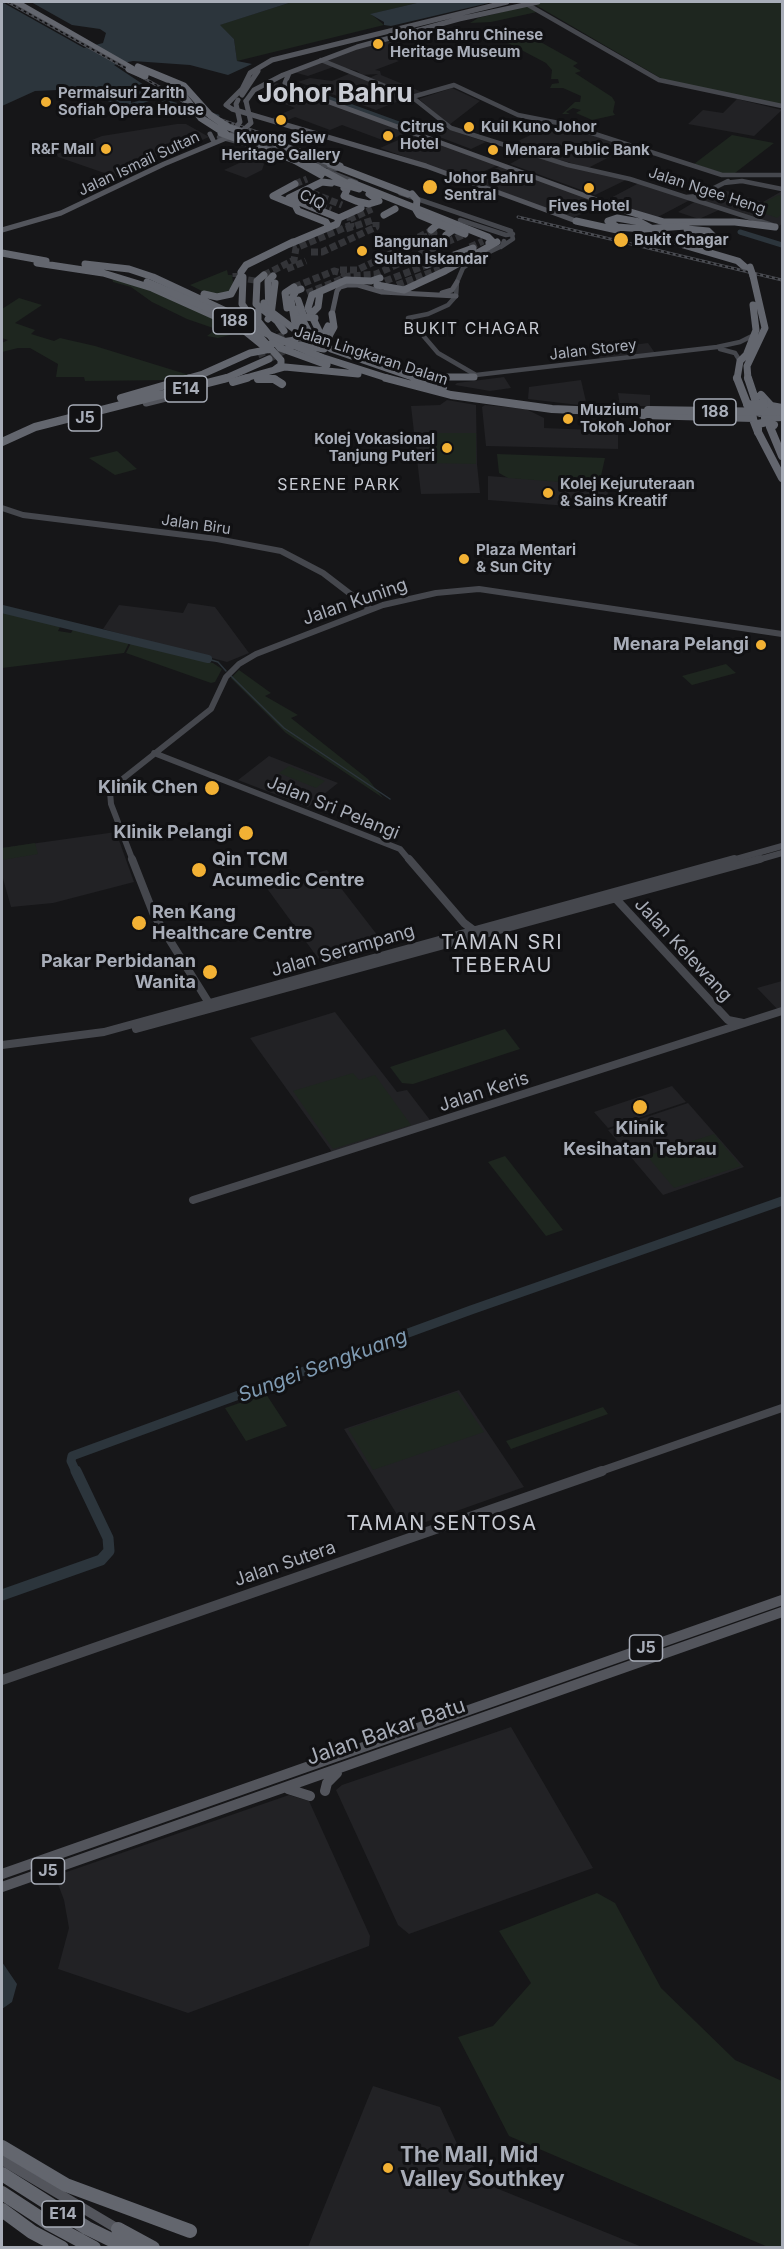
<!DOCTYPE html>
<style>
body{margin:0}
#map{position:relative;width:784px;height:2249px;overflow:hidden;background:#161618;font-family:Inter,sans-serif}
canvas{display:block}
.frame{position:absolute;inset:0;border:3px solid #a8adb8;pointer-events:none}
</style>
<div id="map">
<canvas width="784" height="2249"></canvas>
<div class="frame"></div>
</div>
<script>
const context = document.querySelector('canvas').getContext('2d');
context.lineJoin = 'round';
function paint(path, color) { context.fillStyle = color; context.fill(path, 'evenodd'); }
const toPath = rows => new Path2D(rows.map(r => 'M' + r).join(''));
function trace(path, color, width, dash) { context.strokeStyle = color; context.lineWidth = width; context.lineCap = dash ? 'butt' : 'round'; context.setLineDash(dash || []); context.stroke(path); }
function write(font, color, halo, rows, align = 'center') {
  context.font = font + ' Inter,sans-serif'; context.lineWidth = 6; context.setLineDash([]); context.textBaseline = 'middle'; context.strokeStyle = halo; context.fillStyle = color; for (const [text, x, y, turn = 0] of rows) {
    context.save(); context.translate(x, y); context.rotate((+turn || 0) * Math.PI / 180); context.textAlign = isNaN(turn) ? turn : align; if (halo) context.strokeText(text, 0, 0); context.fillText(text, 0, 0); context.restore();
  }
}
const built = toPath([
 [388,41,411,52,392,58,399,61,375,70,380,71,381,75,422,92,376,110,298,82,310,78,332,81,351,73,367,79,378,74,362,75,357,71,336,66,308,76,293,72,359,48],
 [276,83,284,85,407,133,385,141,342,125,330,130,295,117,283,122,272,118,295,108,260,94],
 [452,88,480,101,449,125,419,99],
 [737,99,782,110,754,136,688,124,703,110,723,113],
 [555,123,629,147,588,168,510,145],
 [177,124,186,124,209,137,116,177,58,157,57,154,102,136],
 [440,125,450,130,486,142,471,149,421,130],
 [412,134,498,165,467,179,380,148],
 [528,154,628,179,595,195,510,164],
 [257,155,264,164,262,170,246,178,224,170],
 [501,166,606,205,571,218,471,180],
 [639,183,690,200,656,218,605,201],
 [717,188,763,202,782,191,782,224,777,227,719,210,699,219,678,212],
 [648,343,655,353,600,359,594,350],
 [504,377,511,388,490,391,455,385,457,383],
 [581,380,587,406,528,399,529,387],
 [618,393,650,395,650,406,620,406],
 [447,400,476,405,477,464,480,493,421,494,411,406,440,405],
 [485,405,526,409,544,418,544,428,618,431,618,449,486,446,482,407],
 [488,476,607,485,609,509,488,500],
 [188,603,215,607,249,653,227,662,103,629,119,605,183,613],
 [269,756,338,783,308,807,238,780],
 [116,832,134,882,53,903,11,907,2,875,2,848],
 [327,870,378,936,363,940,371,951,323,965,266,887],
 [782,981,782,1011,780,1012,757,988],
 [335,1012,397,1092,407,1090,430,1120,332,1152,250,1038],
 [672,1086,686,1102,608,1128,594,1112],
 [688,1103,744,1167,663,1195,608,1130],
 [459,1390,524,1487,406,1529,344,1429],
 [511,1727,593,1868,409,1934,398,1925,336,1790,342,1785],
 [289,1795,309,1801,370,1936,369,1946,188,2013,58,1969,69,1928,64,1900,55,1876],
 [373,2086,440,2107,459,2148,469,2162,496,2188,642,2247,308,2247]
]);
const green = toPath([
 [292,2,421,2,371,14,384,25,237,61,234,39,219,25],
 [545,2,782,2,782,105,664,80,534,4],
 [527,6,537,12,491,22,470,23,478,18],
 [491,33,537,40,578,63,573,66,581,71,575,73,612,97,615,102,613,112,615,115,592,120,576,113,581,110,573,108,566,112,570,114,562,114,575,102,580,102,581,96,563,88,550,88,552,84,559,83,558,79,551,79,552,70,546,63,510,44,488,37,487,34],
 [732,135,774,143,731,176,694,164],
 [778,195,782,196,782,214,777,218,753,209],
 [227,270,228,275,232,275,234,289,229,292,210,295,190,285],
 [112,277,145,287,237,328,246,335,234,334,218,338,207,336,216,329,187,319,152,302,131,287,113,282],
 [19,298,42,305,15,323,35,330,31,334,54,341,60,338,95,346,189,375,174,380,85,381,84,377,56,377,58,364,30,348,18,348,2,352,2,343,8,340,2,338,2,309],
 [429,433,476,433,476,464,428,463],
 [117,451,137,469,115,475,89,458],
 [497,454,605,458,599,485,508,478,499,473],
 [2,610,61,625,58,631,71,633,74,628,129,643,124,653,2,668],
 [131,643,213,663,222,669,215,682,211,683,126,653],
 [726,664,736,673,692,685,682,676],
 [239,670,271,693,265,696,298,715,291,718,368,779,383,798,286,733,231,678],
 [289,766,325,781,316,788,279,773],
 [35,843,38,854,2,860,2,848],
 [505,1029,520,1049,413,1084,402,1083,390,1067],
 [353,1073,359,1080,375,1075,411,1125,333,1149,293,1091],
 [714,1134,741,1166,674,1188,647,1156],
 [505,1156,563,1230,546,1236,488,1162],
 [457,1392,484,1432,373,1470,348,1429],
 [266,1394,287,1426,246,1441,225,1408],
 [603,1407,608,1414,511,1449,506,1441],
 [597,1893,615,1903,661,1988,735,2060,782,2081,782,2247,768,2247,509,2136,458,2037,493,2026,531,1983,499,1931]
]);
const water = toPath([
 [2,2,84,48,103,43,106,33,100,29,72,25,31,2,292,2,220,25,234,39,237,61,252,64,228,75,190,65,133,61,114,65,150,89,131,99,131,103,162,94,166,95,129,108,80,92,79,89,35,91,2,106],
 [421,2,493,2,391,26,384,25,384,22,370,14],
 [2,1962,17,1984,12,2002,2,2009]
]);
const stream = toPath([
 [208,659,218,662,226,671],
 [230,675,284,728,390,799]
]);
const canal = toPath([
 [159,99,185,107],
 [200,111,218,116]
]);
const riverFar3 = toPath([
 [295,86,402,125],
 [740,232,782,245]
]);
const riverFar2 = toPath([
 [2,609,208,659]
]);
const riverFar1 = toPath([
 [76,1472,71,1461,72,1456,471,1310,782,1201]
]);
const river = toPath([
 [2,1595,101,1560,109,1551,108,1538,76,1471]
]);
const highwayTunnel = toPath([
 [295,184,307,179],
 [312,193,342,205],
 [301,198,331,210],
 [346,229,373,220],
 [433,230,434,233,407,246,406,243,433,230],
 [470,247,483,241],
 [311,252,322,252,376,227,376,222],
 [287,269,306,261],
 [340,270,357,270,407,246],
 [236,273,236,277],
 [264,275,294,260,296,248,351,225,350,219,372,209],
 [385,281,427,265],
 [251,283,252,277],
 [397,285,440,269],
 [307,293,349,276,376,274,465,234],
 [289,295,294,287,334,271,345,274],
 [258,355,280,345,282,340,278,330],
 [269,359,302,341,309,332]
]);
const secondaryFar3 = toPath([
 [523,2,659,80,782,106],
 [321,60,412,97,451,128,568,165,630,179,772,225],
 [412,97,454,85,518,115,564,124,722,175,782,175],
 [231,134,336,169],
 [219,137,246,144],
 [328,171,356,182],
 [724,183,742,181,782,189],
 [400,193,511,231,513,239,501,247],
 [686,197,698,196,728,181],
 [460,220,506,235,513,234],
 [504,241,502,246,477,258,463,268,457,282,456,296,448,305,428,314,408,318,438,353,476,375,717,347,740,342,754,335],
 [720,349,735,353,740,361]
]);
const secondaryFar2 = toPath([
 [2,508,23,515,217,539,281,551,323,573,370,609],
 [154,753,400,849,410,861],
 [133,861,111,804,110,792,115,785,211,709,226,677,239,664,256,654,383,605,436,593,479,589,782,634],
 [729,861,782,846],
 [754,861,782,853]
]);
const secondaryFar1 = toPath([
 [132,859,154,915,212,1008],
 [409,859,464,923,476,932],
 [616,899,728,1020,743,1023],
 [136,1029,760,859],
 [2,1045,104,1032,734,859],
 [193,1200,782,1011],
 [598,1472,782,1408]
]);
const secondary = toPath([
 [2,1680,602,1471]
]);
const primaryFar2 = toPath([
 [507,2,272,60,250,73,242,89,226,105,232,109,426,166,576,221],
 [289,73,285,83,291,88,627,211],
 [242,95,258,71],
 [246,101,254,90,283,75,357,47,459,19,538,2],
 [210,134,213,140],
 [2,230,61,213,164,164,241,132],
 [442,293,452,290,457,282],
 [332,314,337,291,340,287,347,285,358,285,382,292,456,296]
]);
const primaryFar1 = toPath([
 [146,403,166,398]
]);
const primary = toPath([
 [288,1789,310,1796],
 [325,1791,327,1783,337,1773],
 [2,1874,782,1600],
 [2,1887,782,1612],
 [2,2160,118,2229]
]);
const highwayFar2 = toPath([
 [15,2,132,69],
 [294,160,321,175],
 [330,164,408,194],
 [318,168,352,186],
 [350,182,488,237,492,241,489,243],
 [331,183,322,182,289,198,339,218],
 [295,184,273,196,295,205,298,211,326,222,329,227],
 [344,188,347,190,344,196,356,201,369,204,379,201,369,194],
 [627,211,664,222,735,222,775,227],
 [384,215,395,209],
 [576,221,617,230],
 [643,229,617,227,608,221,617,218,640,222,680,244,738,261,746,268],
 [687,229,708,231,715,238,707,243,690,243],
 [431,230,438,224,453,230,446,235],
 [287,245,337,224,339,218,361,208],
 [2,253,46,261],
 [37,263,103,273,152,288,241,328,262,345,295,340,297,330],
 [85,264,129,269,153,277,245,320,281,360,281,365,274,370],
 [427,265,473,248],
 [241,272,246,265,293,242],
 [264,275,257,281,256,304,277,321,284,331],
 [243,277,242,304,255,323],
 [380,278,371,281,346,280,312,295,308,308,320,333,321,342,331,349,418,379],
 [377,285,404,290,445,271,497,242],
 [204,294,217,297,231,294,240,277],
 [287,308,285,293,294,287],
 [297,309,309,332],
 [258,311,258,321,280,348,327,365],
 [312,313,318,307,320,292],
 [269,315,268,281,273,276],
 [300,335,295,324,291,300,296,291,301,289],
 [329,336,334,327,332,314],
 [289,346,301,345,324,349],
 [747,353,756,330,753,305],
 [321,357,390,379],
 [185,379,203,374,250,353,271,349],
 [224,379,269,359],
 [242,379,285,367,358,374],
 [258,379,275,379],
 [434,379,434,377,474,377],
 [737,379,740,361,747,354],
 [748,379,747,366,765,328,753,276]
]);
const highwayFar1 = toPath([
 [386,378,451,395,552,409,648,413],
 [414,378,443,388],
 [434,378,434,382],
 [737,378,758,432,782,478],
 [748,378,756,402],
 [258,379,274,379,282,384],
 [233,382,247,378],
 [761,395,771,406,782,408],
 [121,398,190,378],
 [642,415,753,418],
 [765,418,782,417],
 [770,427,782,456],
 [2,442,35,427,227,378]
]);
const highway = toPath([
 [2,2147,66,2185,190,2231],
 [2,2174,87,2228,128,2248],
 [2,2193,48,2223,94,2248],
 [2,2210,32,2232,62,2248],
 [118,2229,153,2248]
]);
const rail = toPath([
 [8,2,174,95,198,112,278,139],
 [518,217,782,280]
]);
const primaryBridge = toPath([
 [235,129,240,122,236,104,238,100],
 [241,132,251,123,246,101]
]);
const highwayBridgeFar1 = toPath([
 [138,67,184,86,210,115,228,127,340,166],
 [129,69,145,76],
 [171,85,182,94,201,118,226,134],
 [221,133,294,160],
 [295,157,318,168],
 [335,182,359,189],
 [412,194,417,200,416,210,419,215,465,234],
 [643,229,686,226],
 [750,267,753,276],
 [147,282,321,357],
 [298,300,304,317,315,318],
 [264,303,265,307,302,335,314,339,329,336],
 [268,319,271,315,275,283],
 [298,319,306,333,312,335,324,334,328,326]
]);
const highwayBridge = toPath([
 [747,404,755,405,764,402,763,409,760,413,757,412],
 [648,410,782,412],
 [758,432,758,424,767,422,774,425]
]);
const markers = [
 [378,44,6,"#f2b134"],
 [46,102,6,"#f2b134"],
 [281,120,6,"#f2b134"],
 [469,127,6,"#f2b134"],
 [388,136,6,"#f2b134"],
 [106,149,6,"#f2b134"],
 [493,150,6,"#f2b134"],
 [430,187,8,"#f2b134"],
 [589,188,6,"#f2b134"],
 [621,240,8,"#f2b134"],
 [362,251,6,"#f2b134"],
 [568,419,6,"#f2b134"],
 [447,448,6,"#f2b134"],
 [548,493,6,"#f2b134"],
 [464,559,6,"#f2b134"],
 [761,645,6,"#f2b134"],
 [212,788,8,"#f2b134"],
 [246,833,8,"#f2b134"],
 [199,870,8,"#f2b134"],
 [139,923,8,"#f2b134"],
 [210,972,8,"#f2b134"],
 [640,1107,8,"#f2b134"],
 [388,2168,6,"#f2b134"]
];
const farPoinames = [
 ["Johor Bahru Chinese",390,35],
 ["Heritage Museum",390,52],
 ["Permaisuri Zarith",58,93],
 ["Sofiah Opera House",58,110],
 ["Citrus",400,127],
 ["Hotel",400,144],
 ["Kuil Kuno Johor",481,127],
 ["Kwong Siew",281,138,"center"],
 ["Heritage Gallery",281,155,"center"],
 ["R&F Mall",94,149,"right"],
 ["Menara Public Bank",505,150],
 ["Johor Bahru",444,178],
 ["Sentral",444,195],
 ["Fives Hotel",589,206,"center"],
 ["Bukit Chagar",634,240],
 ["Bangunan",374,242],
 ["Sultan Iskandar",374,259],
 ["Muzium",580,410],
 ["Tokoh Johor",580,427],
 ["Kolej Vokasional",435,439,"right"],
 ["Tanjung Puteri",435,456,"right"],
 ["Kolej Kejuruteraan",560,484],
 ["& Sains Kreatif",560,501],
 ["Plaza Mentari",476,550],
 ["& Sun City",476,567]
];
const farStreetnames = [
 ["Jalan Ismail Sultan",139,164,-25],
 ["Jalan Ngee Heng",707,191,18],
 ["CIQ",312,200,28],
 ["Jalan Storey",593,350,-7],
 ["Jalan Lingkaran Dalam",371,356,18],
 ["Jalan Biru",196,525,8]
];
const shields = [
 [234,321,42],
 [186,389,42],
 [715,412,42],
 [85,418,33],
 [646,1648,33],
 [48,1871,33],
 [63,2214,42]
];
const shieldNames = [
 ["188",234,321],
 ["E14",186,389],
 ["188",715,412],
 ["J5",85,418],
 ["J5",646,1648],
 ["J5",48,1871],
 ["E14",63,2214]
];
const farNeighbourhoodnames = [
 ["BUKIT CHAGAR",472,329],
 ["SERENE PARK",339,485]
];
const streetNames = [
 ["Jalan Kuning",355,602,-19],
 ["Jalan Sri Pelangi",333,808,22],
 ["Jalan Kelewang",683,950,47],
 ["Jalan Serampang",343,951,-16],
 ["Jalan Keris",484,1092,-18],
 ["Jalan Sutera",285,1564,-19]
];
const poiNames = [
 ["Menara Pelangi",749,645],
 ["Klinik Chen",198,788],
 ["Klinik Pelangi",232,833],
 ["Qin TCM",212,860,"left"],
 ["Acumedic Centre",212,881,"left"],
 ["Ren Kang",152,913,"left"],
 ["Healthcare Centre",152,934,"left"],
 ["Pakar Perbidanan",196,962],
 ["Wanita",196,983],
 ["Klinik",640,1129,"center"],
 ["Kesihatan Tebrau",640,1150,"center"]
];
const neighbourhoodNames = [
 ["TAMAN SRI",502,943],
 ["TEBERAU",502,966],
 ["TAMAN SENTOSA",442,1524]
];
const waterNames = [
 ["Sungei Sengkuang",323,1366,-20]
];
const nearStreetnames = [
 ["Jalan Bakar Batu",386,1732,-19]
];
const nearPoinames = [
 ["The Mall, Mid",400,2156],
 ["Valley Southkey",400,2180]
];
const farTownnames = [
 ["Johor Bahru",335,94]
];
paint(built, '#222225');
paint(green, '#1e261f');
paint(water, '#2c353c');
trace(stream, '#2c353c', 1.5);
trace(canal, '#2c353c', 3);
trace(riverFar3, '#2c353c', 5);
trace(riverFar2, '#2c353c', 8);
trace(riverFar1, '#2c353c', 9);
trace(river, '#2c353c', 11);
trace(highwayTunnel, '#333438', 7, [7, 3]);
trace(secondaryFar3, '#45474d', 4.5);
trace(secondaryFar2, '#45474d', 6);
trace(secondaryFar1, '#45474d', 8);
trace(secondary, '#45474d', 10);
trace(primaryFar2, '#53555c', 5);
trace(primaryFar1, '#53555c', 7);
trace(primary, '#53555c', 10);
trace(highwayFar2, '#63666e', 7);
trace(highwayFar1, '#63666e', 8);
trace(highway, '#63666e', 14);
trace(rail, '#4a4c52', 3);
trace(rail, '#111113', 1.5, [3]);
trace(primaryBridge, '#53555c', 5);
trace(highwayBridgeFar1, '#63666e', 7);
trace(highwayBridge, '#63666e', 8);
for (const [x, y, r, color] of markers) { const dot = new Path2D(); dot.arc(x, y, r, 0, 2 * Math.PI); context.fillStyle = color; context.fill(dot); trace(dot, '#111113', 2); }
write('bold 15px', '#a8adb8', '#111113', farPoinames, 'left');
write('15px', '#a8adb8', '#111113', farStreetnames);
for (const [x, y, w] of shields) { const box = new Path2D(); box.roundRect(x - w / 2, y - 13, w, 26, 4.5); context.fillStyle = '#111113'; context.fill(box); trace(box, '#a8adb8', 1.5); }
write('bold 16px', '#a8adb8', null, shieldNames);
context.letterSpacing = '1.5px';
write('16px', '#c9ccd4', '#111113', farNeighbourhoodnames);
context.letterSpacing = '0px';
write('18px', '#a8adb8', '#111113', streetNames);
write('bold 18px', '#a8adb8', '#111113', poiNames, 'right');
context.letterSpacing = '1.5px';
write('20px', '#c9ccd4', '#111113', neighbourhoodNames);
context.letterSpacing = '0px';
write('italic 20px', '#7f9bb3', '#111113', waterNames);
write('21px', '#a8adb8', '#111113', nearStreetnames);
write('bold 21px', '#a8adb8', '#111113', nearPoinames, 'left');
write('bold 26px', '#c9ccd4', '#111113', farTownnames);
</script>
